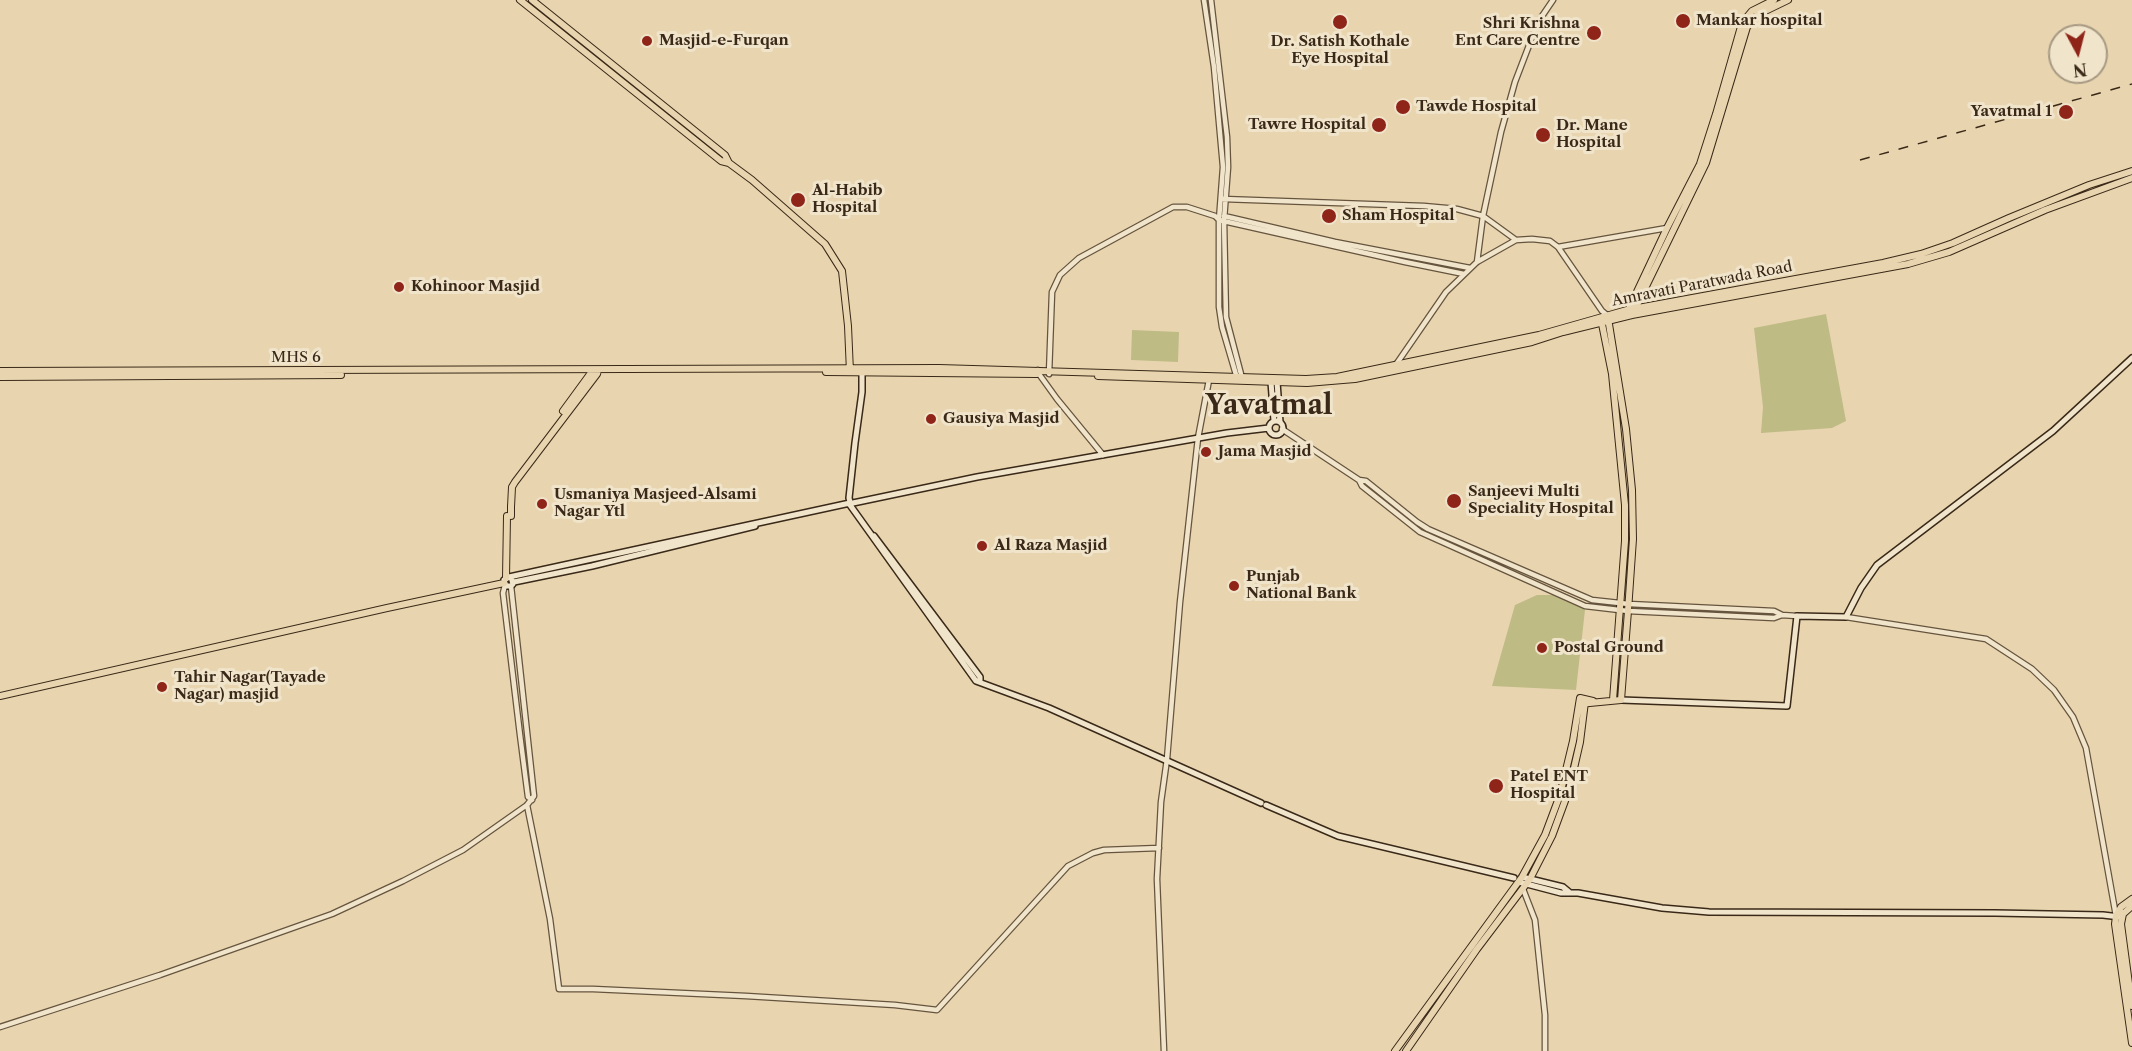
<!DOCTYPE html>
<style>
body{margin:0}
#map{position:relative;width:2132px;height:1051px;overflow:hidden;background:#e8d5af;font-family:"Libre Caslon Text",serif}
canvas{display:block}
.north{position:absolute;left:2048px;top:24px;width:60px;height:60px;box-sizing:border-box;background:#f0e4cb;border:2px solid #a79983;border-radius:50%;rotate:173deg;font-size:16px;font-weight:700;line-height:24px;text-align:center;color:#3a2918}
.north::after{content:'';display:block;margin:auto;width:21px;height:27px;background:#8f2418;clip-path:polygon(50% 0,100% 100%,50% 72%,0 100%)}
</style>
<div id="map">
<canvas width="2132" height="1051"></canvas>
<div class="north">N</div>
</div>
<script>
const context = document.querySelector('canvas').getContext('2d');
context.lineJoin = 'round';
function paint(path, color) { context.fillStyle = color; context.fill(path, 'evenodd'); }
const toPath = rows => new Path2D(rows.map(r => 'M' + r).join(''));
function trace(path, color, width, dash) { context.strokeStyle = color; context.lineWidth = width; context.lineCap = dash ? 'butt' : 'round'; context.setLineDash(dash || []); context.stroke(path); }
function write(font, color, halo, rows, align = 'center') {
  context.font = font + ' "Libre Caslon Text",serif'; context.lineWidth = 6; context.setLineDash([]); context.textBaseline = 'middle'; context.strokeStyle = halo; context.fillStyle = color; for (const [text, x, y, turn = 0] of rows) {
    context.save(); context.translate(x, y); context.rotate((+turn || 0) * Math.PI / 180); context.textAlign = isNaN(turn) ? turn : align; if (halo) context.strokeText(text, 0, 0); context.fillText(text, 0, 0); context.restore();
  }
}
const green = toPath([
 [1826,314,1846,421,1832,428,1761,433,1763,407,1754,328],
 [1132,330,1179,332,1178,362,1131,360],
 [1537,595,1557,595,1575,601,1585,610,1576,690,1492,686,1515,605]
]);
const tertiary = toPath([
 [1204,0,1214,67,1223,167,1219,220,1219,307,1222,327,1237,378],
 [1211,0,1227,137,1228,167,1224,220,1226,317,1242,378],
 [1223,199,1424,206,1457,209,1483,216,1516,240],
 [1224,216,1335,242,1470,268],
 [1558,247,1667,228],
 [1477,262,1483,216,1501,132,1515,82,1538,22,1553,0],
 [1395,366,1446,292,1477,262,1516,240,1532,239,1550,241,1558,247,1602,311,1607,315],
 [1038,370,1039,374,1057,399,1103,455],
 [1049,374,1052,292,1060,275,1079,258,1173,207,1187,207,1215,216,1219,220,1405,262,1464,274],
 [1282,429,1359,480,1366,481,1417,522,1428,529,1592,600,1629,604,1774,611,1782,615,1797,616],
 [1359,480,1362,486,1420,532,1585,606,1628,611,1774,618,1782,615],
 [505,585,503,593,520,735,528,797,532,800],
 [1846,617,1986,639,2032,669,2054,690,2073,717,2086,748,2116,916],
 [527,805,550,919,559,989,593,989,746,996,895,1005,937,1010,1068,866,1093,853,1104,850,1159,848],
 [1523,889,1535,920,1545,1015,1545,1051],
 [0,1027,160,975,332,914,403,881,463,850,527,805,534,796,511,586],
 [1164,1051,1157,879,1161,802,1167,759,1180,602,1198,438,1209,380]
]);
const secondary = toPath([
 [1271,382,1274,421],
 [1277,382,1280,422],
 '1269 428a7 7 0 1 1 14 0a7 7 0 1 1-14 0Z',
 [850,502,849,498,855,443,862,392,862,373],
 [853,503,977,477,1227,433,1269,428],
 [850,505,976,681,1049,708,1261,803],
 [874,536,980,677,980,682],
 [511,577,513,584,511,586,506,586,504,580,509,577,850,503],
 [514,582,592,566,755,526],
 [1621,700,1787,706,1797,616,1846,617,1861,588,1877,565,2053,431,2132,358],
 [1266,805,1338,836,1514,878],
 [1522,877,1563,887,1569,892],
 [1519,882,1561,893,1578,893,1662,908,1709,912,1995,913,2103,915,2120,917]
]);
const primary = toPath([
 [520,0,721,161,729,163,752,180,825,244,842,271,848,326,850,372],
 [532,0,725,155,729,163],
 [1634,311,1706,163,1747,27,1757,15,1788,0],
 [1627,313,1667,228,1700,164,1716,114,1742,23,1752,11,1774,0],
 [1601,319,1612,374,1625,505,1625,541,1613,700],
 [0,371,939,368,1306,379,1337,377,1539,335,1627,310,1883,263,1921,254,1953,243,2009,218,2089,185,2132,171],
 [826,372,1037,374],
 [1098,376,1307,383,1355,379,1532,342,1563,332,1632,315,1908,264,1949,252,2045,210,2132,178],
 [0,377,341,375],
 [563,411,593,370],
 [511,507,512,487,515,482,597,374,598,370],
 [506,578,507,516],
 [0,696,387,608,504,583],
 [1579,704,1621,700,1628,611,1633,539,1632,490,1626,429,1608,318],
 [2132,899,2121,907,2116,916,2115,924,2132,1043],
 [2132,906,2123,914,2121,924,2132,1006],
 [1395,1051,1522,877,1545,835,1560,795,1573,741,1580,698,1593,701],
 [1406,1051,1477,949,1530,879,1552,836,1569,790,1580,742,1585,702]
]);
const trunk = toPath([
 [511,507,511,516]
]);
const rail = toPath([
 [1860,160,2132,84]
]);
const markers = [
 [1683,21,8,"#8f2418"],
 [1340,22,8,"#8f2418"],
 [1594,33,8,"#8f2418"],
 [647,41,6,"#8f2418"],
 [1403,107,8,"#8f2418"],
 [2066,112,8,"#8f2418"],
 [1379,125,8,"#8f2418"],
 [1543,135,8,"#8f2418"],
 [798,200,8,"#8f2418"],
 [1329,216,8,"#8f2418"],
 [399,287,6,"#8f2418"],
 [931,419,6,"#8f2418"],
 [1206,452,6,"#8f2418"],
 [1454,501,8,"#8f2418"],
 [542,504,6,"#8f2418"],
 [982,546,6,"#8f2418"],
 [1234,586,6,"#8f2418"],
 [1542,648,6,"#8f2418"],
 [162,687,6,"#8f2418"],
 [1496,786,8,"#8f2418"]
];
const poiNames = [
 ["Mankar hospital",1696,21],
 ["Shri Krishna",1580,24,"right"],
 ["Ent Care Centre",1580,41,"right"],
 ["Masjid-e-Furqan",659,41],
 ["Dr. Satish Kothale",1340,42,"center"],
 ["Eye Hospital",1340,59,"center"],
 ["Tawde Hospital",1416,107],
 ["Yavatmal 1",2052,112,"right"],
 ["Tawre Hospital",1366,125,"right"],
 ["Dr. Mane",1556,126],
 ["Hospital",1556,143],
 ["Al-Habib",812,191],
 ["Hospital",812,208],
 ["Sham Hospital",1342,216],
 ["Kohinoor Masjid",411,287],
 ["Gausiya Masjid",943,419],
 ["Jama Masjid",1218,452],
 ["Sanjeevi Multi",1468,492],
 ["Speciality Hospital",1468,509],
 ["Usmaniya Masjeed-Alsami",554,495],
 ["Nagar Ytl",554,512],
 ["Al Raza Masjid",994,546],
 ["Punjab",1246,577],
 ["National Bank",1246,594],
 ["Postal Ground",1554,648],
 ["Tahir Nagar(Tayade",174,678],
 ["Nagar) masjid",174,695],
 ["Patel ENT",1510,777],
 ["Hospital",1510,794]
];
const streetNames = [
 ["Amravati Paratwada Road",1702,284,-11],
 ["MHS 6",296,358]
];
const townNames = [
 ["Yavatmal",1269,406]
];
paint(green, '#bebb85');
trace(tertiary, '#66543e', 7);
trace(secondary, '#3a2918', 8);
trace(primary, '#3a2918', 8);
trace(trunk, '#3a2918', 8);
trace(tertiary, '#f0e4cb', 4.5);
trace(secondary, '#f0e4cb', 5);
trace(primary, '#e8d5af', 6);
trace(trunk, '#e8d5af', 6);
trace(rail, '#3a2918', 1.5, [10, 10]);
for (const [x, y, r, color] of markers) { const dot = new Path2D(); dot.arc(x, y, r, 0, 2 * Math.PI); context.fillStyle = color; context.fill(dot); trace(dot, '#f0e4cb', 2); }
write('bold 15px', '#3a2918', '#f0e4cb', poiNames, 'left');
write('15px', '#3a2918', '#f0e4cb', streetNames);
write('bold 27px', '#3a2918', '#f0e4cb', townNames);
</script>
